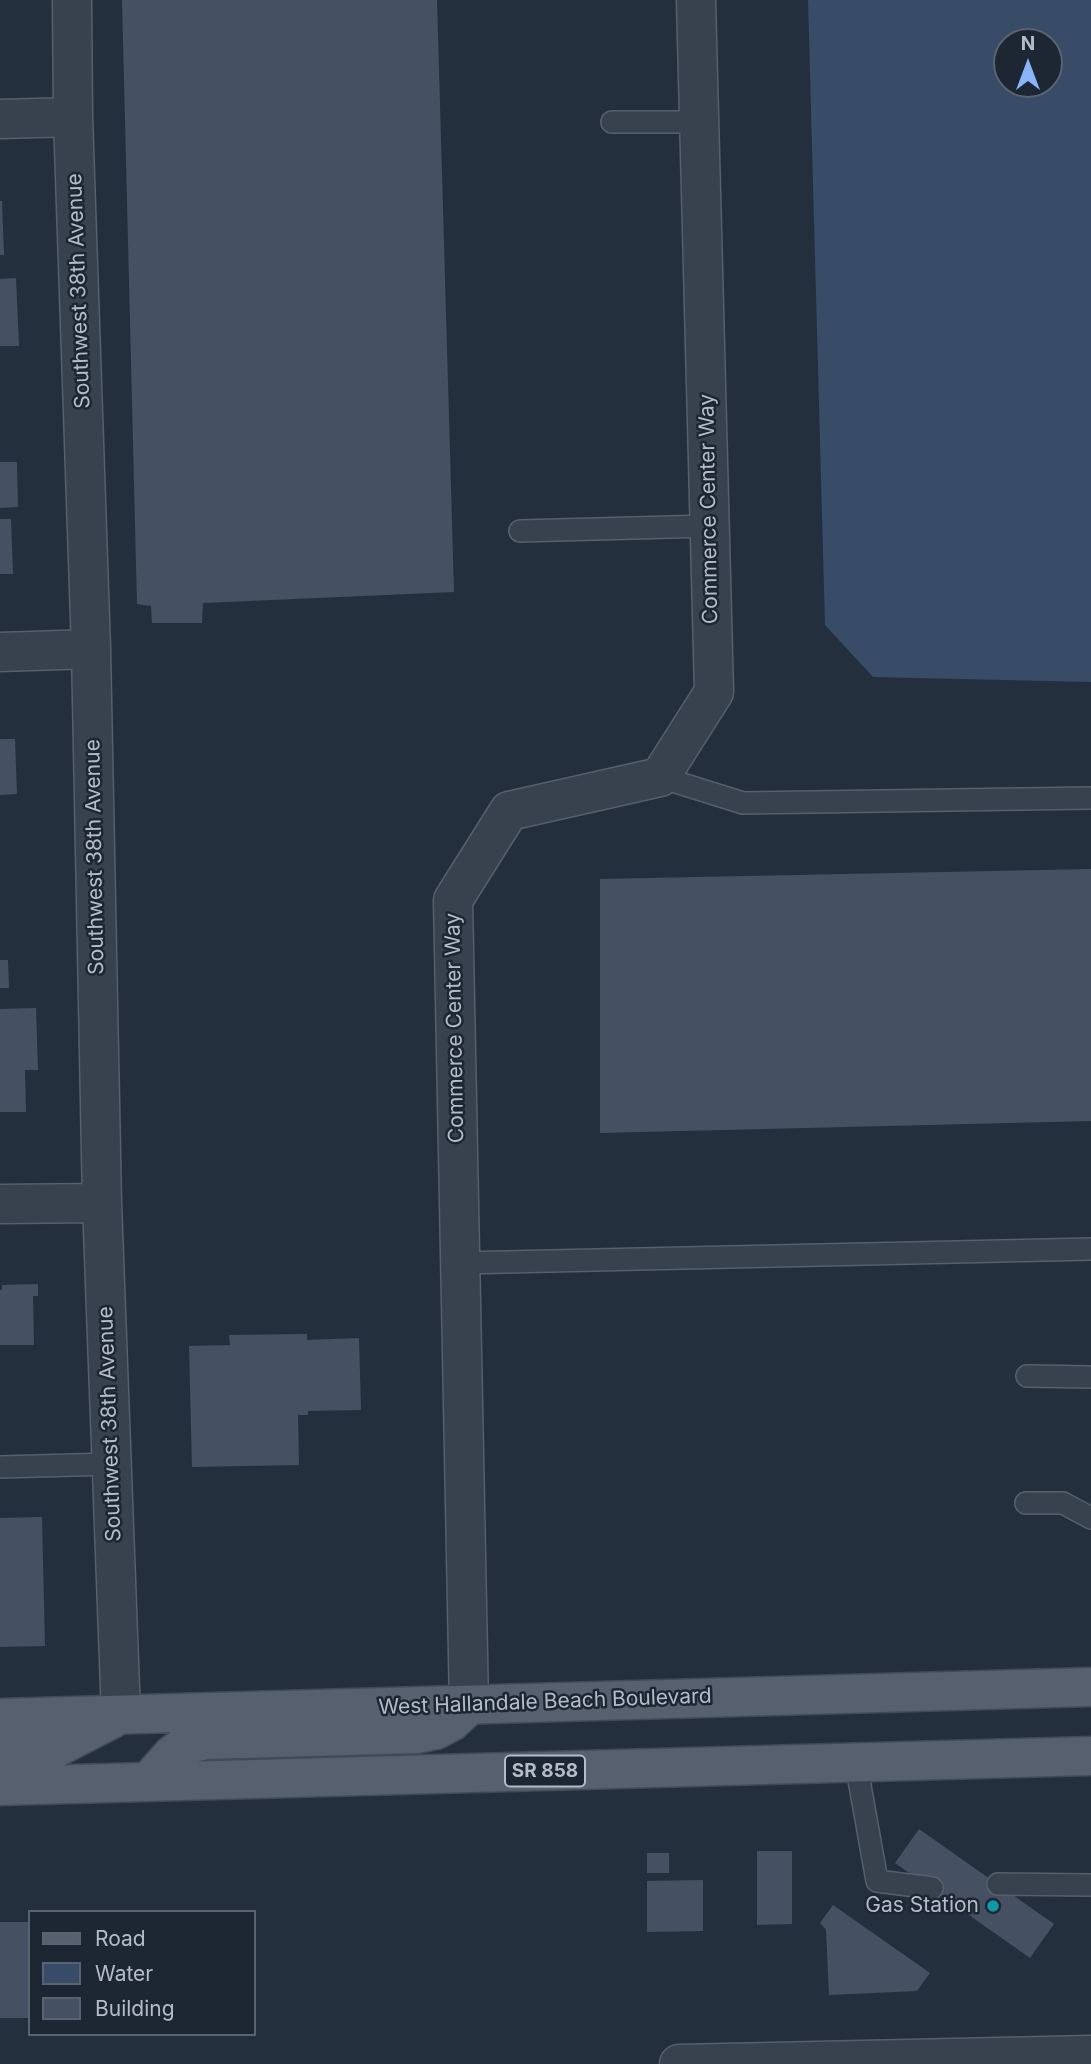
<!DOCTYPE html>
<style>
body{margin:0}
#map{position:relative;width:1091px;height:2064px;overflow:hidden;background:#242f3e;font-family:Inter,sans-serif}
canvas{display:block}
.legend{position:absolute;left:28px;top:1910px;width:228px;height:126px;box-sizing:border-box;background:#1d2633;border:2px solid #59626f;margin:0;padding:9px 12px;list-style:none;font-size:21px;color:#b4bcc9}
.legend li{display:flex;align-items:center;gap:14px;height:35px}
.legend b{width:35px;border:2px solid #59626f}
.north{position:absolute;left:993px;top:28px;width:70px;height:70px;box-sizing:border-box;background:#1d2633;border:2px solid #59626f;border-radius:50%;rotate:0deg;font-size:19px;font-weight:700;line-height:28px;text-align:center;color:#b4bcc9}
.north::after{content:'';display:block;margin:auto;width:24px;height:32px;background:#8ab4f8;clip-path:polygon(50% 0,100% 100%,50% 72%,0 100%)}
</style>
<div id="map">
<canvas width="1091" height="2064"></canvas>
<ul class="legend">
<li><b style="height:9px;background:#56606e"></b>Road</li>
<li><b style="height:19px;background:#394c67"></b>Water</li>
<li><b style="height:19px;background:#455162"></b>Building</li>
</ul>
<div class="north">N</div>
</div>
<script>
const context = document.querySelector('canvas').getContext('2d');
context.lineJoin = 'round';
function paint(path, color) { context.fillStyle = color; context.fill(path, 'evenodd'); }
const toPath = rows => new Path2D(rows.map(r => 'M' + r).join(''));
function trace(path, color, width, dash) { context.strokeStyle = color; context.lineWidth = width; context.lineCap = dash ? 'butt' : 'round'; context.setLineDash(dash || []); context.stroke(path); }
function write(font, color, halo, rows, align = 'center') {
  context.font = font + ' Inter,sans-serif'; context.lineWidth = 5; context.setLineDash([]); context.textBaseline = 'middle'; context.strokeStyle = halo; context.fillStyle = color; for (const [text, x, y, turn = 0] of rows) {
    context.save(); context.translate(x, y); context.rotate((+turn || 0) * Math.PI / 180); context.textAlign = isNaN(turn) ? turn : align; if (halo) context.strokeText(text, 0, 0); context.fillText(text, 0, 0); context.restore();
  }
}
const water = toPath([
 [808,0,1091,0,1091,682,873,677,825,625],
 [1007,42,1049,42,1049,84,1007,84]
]);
const building = toPath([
 [122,0,437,0,454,592,203,603,202,623,152,623,151,606,137,604],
 [0,201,2,201,4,255,0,255],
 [16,278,19,346,0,346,0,279],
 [0,462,17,462,18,507,0,508],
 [0,519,11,519,13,574,0,574],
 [0,739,15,739,17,794,0,795],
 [1091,869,1091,1121,600,1133,600,879],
 [0,960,8,960,9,988,0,988],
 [36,1008,38,1070,25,1070,26,1112,0,1112,0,1009],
 [38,1284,38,1296,33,1296,34,1345,0,1345,0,1290,2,1290,2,1285],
 [307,1334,307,1340,359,1338,361,1410,308,1411,308,1415,298,1415,299,1465,192,1467,189,1346,230,1345,229,1335],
 [42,1517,45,1646,0,1647,0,1518],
 [919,1829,1054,1924,1030,1958,895,1863],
 [757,1851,792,1851,792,1924,757,1925],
 [647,1853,669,1853,669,1873,647,1873],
 [703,1880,703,1931,647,1932,647,1881],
 [833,1905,930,1973,917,1991,829,1995,826,1930,820,1923],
 [0,1922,30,1922,30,2018,0,2018]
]);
const service = toPath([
 [612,122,699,122],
 [520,531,709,526],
 [660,777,743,803,1091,798],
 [460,1263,1091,1249],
 [1027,1376,1091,1377],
 [0,1467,112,1464],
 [1026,1503,1063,1503,1091,1518],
 [856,1763,877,1881,932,1888],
 [998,1884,1091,1885]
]);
const minor = toPath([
 [72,0,73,117,91,649,102,1203,121,1715],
 [0,119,73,117],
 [0,652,91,649],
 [0,1204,102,1203],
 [469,1705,453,900,509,811,660,777,714,692,696,0],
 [679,2064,1091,2055]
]);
const primary = toPath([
 [0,1718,1091,1687],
 [0,1756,44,1754,112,1719],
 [148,1782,172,1755,185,1745,205,1740,417,1734,436,1730,451,1722,465,1709],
 [0,1786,1091,1756]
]);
const markers = [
 [993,1906,7,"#0f9aa8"]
];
const shields = [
 [545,1771,80]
];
const shieldNames = [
 ["SR 858",545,1771]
];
const streetNames = [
 ["Southwest 38th Avenue",79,291,-92],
 ["Commerce Center Way",709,509,-91],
 ["Southwest 38th Avenue",95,857,-91],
 ["Commerce Center Way",455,1028,-91],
 ["Southwest 38th Avenue",110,1424,-92],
 ["West Hallandale Beach Boulevard",545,1702,-2]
];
const poiNames = [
 ["Gas Station",979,1906]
];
paint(water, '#394c67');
paint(building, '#455162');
trace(service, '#565f6c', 24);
trace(minor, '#565f6c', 41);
trace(primary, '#414a57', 41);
trace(service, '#38414e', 21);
trace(minor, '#38414e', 38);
trace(primary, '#56606e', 38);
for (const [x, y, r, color] of markers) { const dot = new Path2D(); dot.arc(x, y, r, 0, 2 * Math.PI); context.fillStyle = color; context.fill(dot); trace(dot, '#1d2633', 2.5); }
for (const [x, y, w] of shields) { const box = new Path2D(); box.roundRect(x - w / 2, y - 15.5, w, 31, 5); context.fillStyle = '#1d2633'; context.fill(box); trace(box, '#b4bcc9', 2); }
write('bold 19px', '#b4bcc9', null, shieldNames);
write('21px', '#b4bcc9', '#1d2633', streetNames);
write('21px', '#b4bcc9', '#1d2633', poiNames, 'right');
</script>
